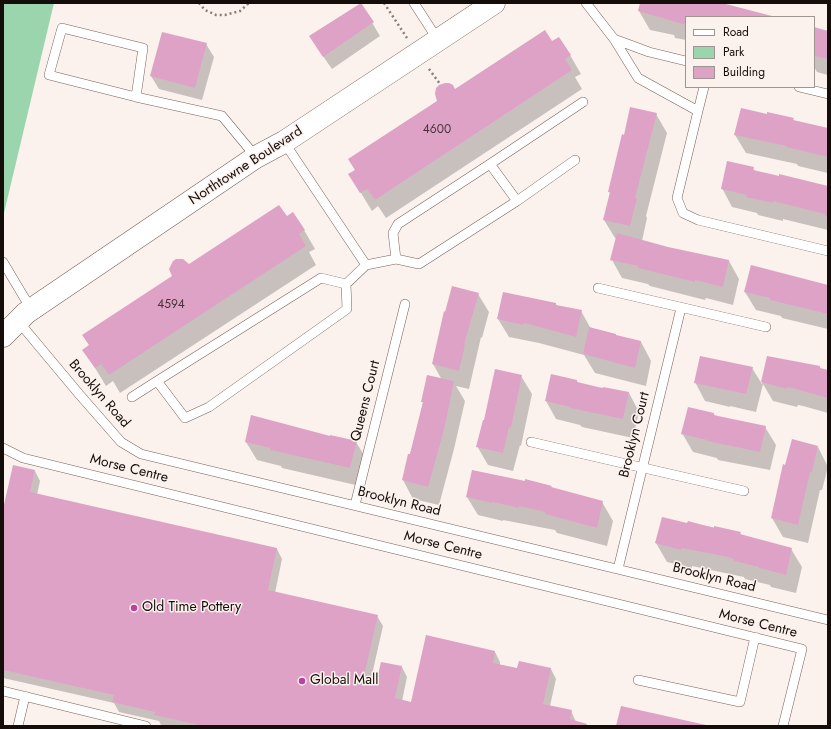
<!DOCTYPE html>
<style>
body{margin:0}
#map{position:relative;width:831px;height:729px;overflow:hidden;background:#fbf1ed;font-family:Jost,sans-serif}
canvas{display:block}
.frame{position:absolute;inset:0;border:4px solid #150d0a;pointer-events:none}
.legend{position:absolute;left:685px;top:16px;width:130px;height:72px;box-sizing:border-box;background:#fbf1ed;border:1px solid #9f9692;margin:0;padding:5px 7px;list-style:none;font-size:12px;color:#150d0a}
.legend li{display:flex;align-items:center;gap:8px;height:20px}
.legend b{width:20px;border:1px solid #9f9692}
</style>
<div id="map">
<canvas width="831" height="729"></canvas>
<div class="frame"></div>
<ul class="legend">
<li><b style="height:5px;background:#fff"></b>Road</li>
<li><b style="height:11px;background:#9bd5ad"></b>Park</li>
<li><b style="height:11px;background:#dda2c6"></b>Building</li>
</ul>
</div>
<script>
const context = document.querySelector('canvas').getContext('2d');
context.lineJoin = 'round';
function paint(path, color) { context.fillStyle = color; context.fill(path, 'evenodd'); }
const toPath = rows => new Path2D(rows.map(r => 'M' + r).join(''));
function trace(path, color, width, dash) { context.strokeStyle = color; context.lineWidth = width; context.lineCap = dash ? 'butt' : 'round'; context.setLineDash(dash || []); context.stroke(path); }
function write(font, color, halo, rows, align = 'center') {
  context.font = font + ' Jost,sans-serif'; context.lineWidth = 3; context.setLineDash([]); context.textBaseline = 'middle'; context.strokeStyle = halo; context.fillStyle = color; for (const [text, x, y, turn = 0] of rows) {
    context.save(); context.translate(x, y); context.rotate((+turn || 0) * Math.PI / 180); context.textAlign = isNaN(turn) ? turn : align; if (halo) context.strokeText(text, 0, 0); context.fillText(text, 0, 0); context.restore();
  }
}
const green = toPath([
 [3,3,54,3,4,213,3,211]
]);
const shadow = toPath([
 [641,3,718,3,770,17,686,17,686,40,675,38,674,35,650,30,639,11],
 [361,4,380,36,332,69,318,49],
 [814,28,828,32,828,75,817,72,814,67],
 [552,43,570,55,581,74,575,77,582,89,386,218,378,206,372,211,350,175,356,171,349,160,455,90],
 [206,44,214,57,202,100,159,89,151,76],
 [656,114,667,133,646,216,647,218,642,241,668,248,729,261,739,279,733,305,706,298,705,300,650,286,648,284,622,278,612,260,617,238,615,238,604,220,611,194,609,192,624,136],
 [793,119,794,122,828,129,828,173,798,166,797,164,746,153,735,135],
 [753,168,755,171,828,187,828,230,783,219,783,221,758,215,757,213,732,207,722,188],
 [286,218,304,230,315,249,309,252,316,265,120,393,113,381,106,386,84,350,189,265],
 [828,286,828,329,782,318,781,316,756,310,745,292],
 [478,294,489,312,482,338,481,337,469,389,456,386,465,401,454,449,439,505,413,499,403,480,410,455,423,403,422,401,442,380,433,364],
 [556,304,557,306,581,311,591,329,641,342,651,361,646,386,595,373,584,355,539,343,509,337,498,319],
 [768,357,820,367,821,369,828,371,828,413,803,406,798,405,797,407,773,401,763,384,756,412,730,406,730,407,705,401,695,382,752,368,762,384],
 [521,376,532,394,521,446,520,445,513,471,488,465,477,446],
 [577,381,578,383,598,388,629,393,639,412,633,438,582,427,580,425,556,419,546,401],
 [714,414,715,416,765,427,776,445,770,470,718,460,717,458,693,452,682,433],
 [331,437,356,442,367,460,360,486,282,468,281,466,257,460,246,442],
 [818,447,828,467,822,490,820,490,808,543,783,537,772,518],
 [35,471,40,481,37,495,277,549,282,559,275,593,377,616,383,626,371,679,378,680,402,667,407,677,402,701,412,703,495,652,500,662,500,665,518,669,551,669,556,679,550,706,571,711,576,722,586,724,587,726,168,726,161,725,159,721,119,712,114,703,3,678,3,514],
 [526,482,551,487,552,489,602,502,613,521,607,546,557,533,555,530,503,520,503,521,478,515,467,497],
 [688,522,740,533,741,535,791,549,802,567,796,593,771,587,770,585,745,579,744,577,739,576,692,566,692,568,667,562,656,543,688,524]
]);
const building = toPath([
 [361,3,374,22,323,57,309,36],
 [640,3,722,3,772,16,686,17,686,25,638,11],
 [814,27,828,31,828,59,814,56],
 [545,30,552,41,559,37,571,55,565,59,572,70,375,200,367,189,360,193,348,174,355,170,348,159,437,101,435,94,436,88,439,85,445,83,449,83,453,85,455,89],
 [162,32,207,43,195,88,150,76],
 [630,107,657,113,635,198,637,198,630,226,603,220,610,192,608,192,622,134,624,135],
 [741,108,767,114,767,112,794,118,793,120,828,128,828,157,786,147,787,146,734,135],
 [727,161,754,167,753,170,779,176,779,174,828,186,828,216,825,216,825,214,773,201,773,203,746,197,747,195,721,189],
 [279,205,287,216,293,212,305,230,299,234,306,246,109,375,101,364,95,368,82,350,89,345,82,335,172,276,169,269,173,261,176,259,183,259,189,264],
 [617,233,668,247,729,260,723,287,695,280,695,282,638,268,638,266,610,260],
 [751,265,828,285,828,314,770,300,770,298,744,292],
 [452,286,479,293,465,341,464,345,465,345,459,371,432,364,444,311,445,312],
 [503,292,556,303,556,305,582,310,576,337,528,324,523,323,523,325,497,319],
 [589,327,616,334,616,335,641,341,635,368,583,354],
 [700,356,753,367,746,394,694,383],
 [767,356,820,366,820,368,828,370,828,398,792,388,787,387,787,389,761,382],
 [495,369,522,375,511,428,509,427,503,453,476,447,483,420,484,420],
 [551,374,577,380,577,382,598,387,603,388,603,387,629,392,623,419,570,408,570,407,545,401],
 [427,375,454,381,444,430,428,487,402,480,408,454,410,454,423,402,421,402],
 [688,407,714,413,714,415,718,416,766,426,760,452,707,441,707,440,681,434],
 [251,415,330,436,330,435,357,441,350,468,275,451,270,450,270,448,245,442],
 [792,439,818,446,812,472,810,472,798,525,771,518,783,464,785,465],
 [13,465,35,470,30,492,277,548,268,590,378,615,364,676,377,679,381,662,402,666,395,698,411,702,426,635,495,651,493,663,517,668,519,661,551,668,543,704,572,710,570,719,587,724,586,726,203,726,154,715,155,712,112,702,114,695,3,670,3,509],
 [472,470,525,481,525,479,552,486,551,487,603,501,597,528,545,514,545,512,541,511,519,506,519,508,493,502,492,503,466,497],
 [662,517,687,523,688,521,714,528,714,526,741,532,740,534,792,548,786,575,759,568,759,567,734,561,734,559,728,557,682,548,681,550,655,543],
 [621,706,706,725,706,726,616,726]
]);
const path = toPath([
 [199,3,205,10,216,15,225,15,240,11,249,3],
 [384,3,407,38],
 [429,69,440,84]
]);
const service = toPath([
 [414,3,438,40],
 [586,3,614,39,638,78,698,111,704,87],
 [614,39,649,52,686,61],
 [799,87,828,94],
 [136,97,143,48,62,28,49,75,136,97,222,116,256,157],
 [698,111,677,198,683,213,698,220,828,251],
 [284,142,366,265],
 [490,164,583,102],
 [517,201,575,160],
 [3,262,31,309],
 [346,284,347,309,209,407,185,418,157,381,321,278,346,284,366,265,396,259,419,264,517,201,490,164,398,224,393,233,396,259],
 [598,288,766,327],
 [18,321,79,394,121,442,141,454,828,620],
 [132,397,157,381],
 [531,442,744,491],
 [3,448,23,458,802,649,783,726],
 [355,505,405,304],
 [618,569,681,308],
 [638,680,740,702,755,637],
 [3,691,146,726],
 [18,726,25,696]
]);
const tertiary = toPath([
 [3,336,26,313,256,157,284,142,494,3]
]);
const markers = [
 [134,608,4,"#b7449e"],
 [302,681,4,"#b7449e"]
];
const numberNames = [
 ["4600",437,130],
 ["4594",171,305]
];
const streetNames = [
 ["Northtowne Boulevard",246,166,-33],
 ["Brooklyn Road",99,394,49],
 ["Queens Court",366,401,-76],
 ["Brooklyn Court",635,435,-76],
 ["Morse Centre",129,469,14],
 ["Brooklyn Road",399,502,14],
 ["Morse Centre",443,546,14],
 ["Brooklyn Road",714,578,14],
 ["Morse Centre",758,624,14]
];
const poiNames = [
 ["Old Time Pottery",142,608],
 ["Global Mall",310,681]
];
paint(green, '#9bd5ad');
paint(shadow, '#0003');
paint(building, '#dda2c6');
trace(service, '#78625a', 10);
trace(tertiary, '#78625a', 23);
trace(path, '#877e7a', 2.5, [2, 3]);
trace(service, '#fff', 9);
trace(tertiary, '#fff', 22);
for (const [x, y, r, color] of markers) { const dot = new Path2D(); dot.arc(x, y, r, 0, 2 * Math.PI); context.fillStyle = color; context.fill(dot); trace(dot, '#fbf1ed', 1.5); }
write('12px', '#473239', null, numberNames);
write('14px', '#150d0a', '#fbf1ed', streetNames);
write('14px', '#150d0a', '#fbf1ed', poiNames, 'left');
</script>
